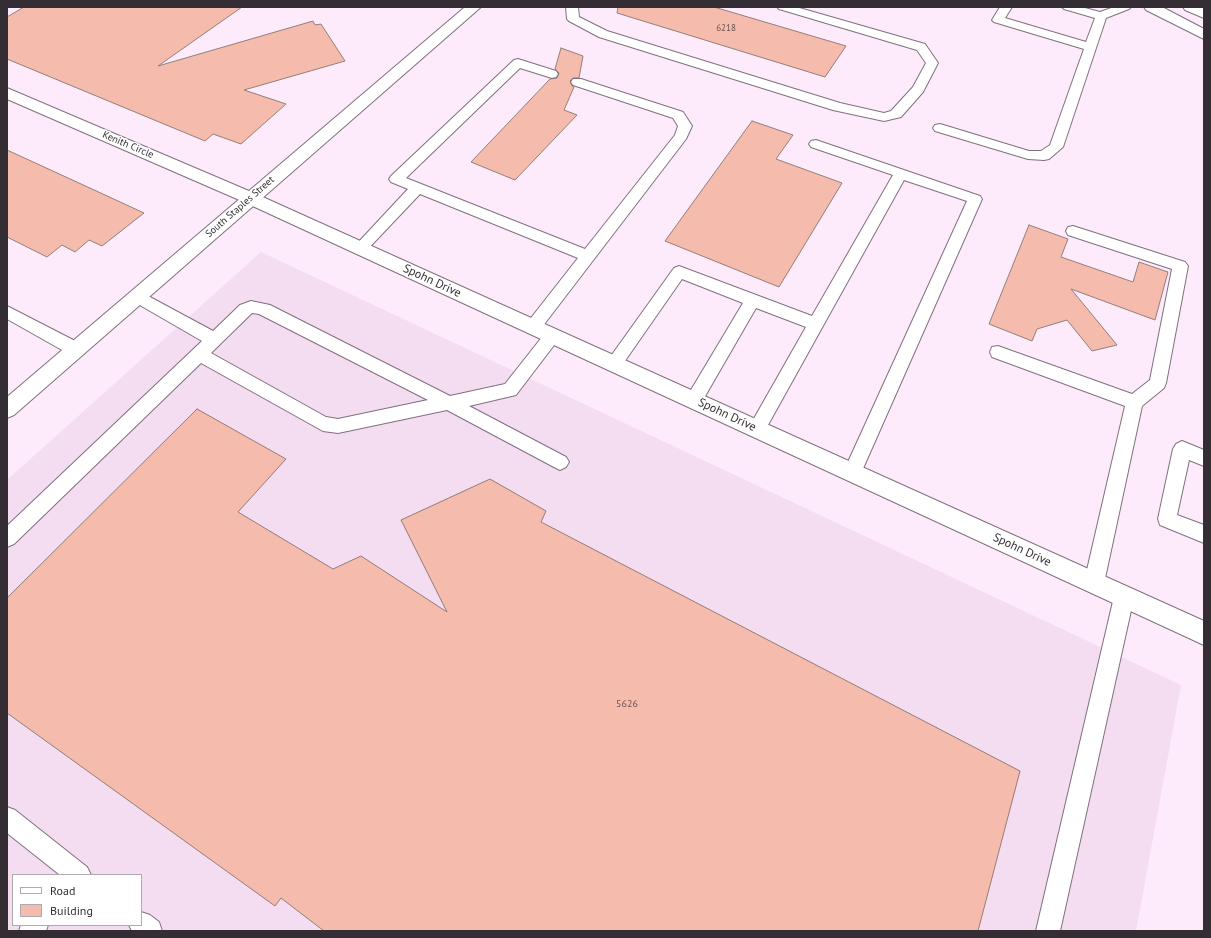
<!DOCTYPE html>
<style>
body{margin:0}
#map{position:relative;width:1211px;height:938px;overflow:hidden;background:#fdebfb;font-family:"PT Sans",sans-serif}
canvas{display:block}
.frame{position:absolute;inset:0;border:8px solid #342e34;pointer-events:none}
.legend{position:absolute;left:12px;top:874px;width:130px;height:52px;box-sizing:border-box;background:#fff;border:1px solid #aeabae;margin:0;padding:5px 7px;list-style:none;font-size:12px;color:#342e34}
.legend li{display:flex;align-items:center;gap:8px;height:20px}
.legend b{width:20px;border:1px solid #aeabae}
</style>
<div id="map">
<canvas width="1211" height="938"></canvas>
<div class="frame"></div>
<ul class="legend">
<li><b style="height:5px;background:#fff"></b>Road</li>
<li><b style="height:11px;background:#f5bbac"></b>Building</li>
</ul>
</div>
<script>
const context = document.querySelector('canvas').getContext('2d');
context.lineJoin = 'round';
function paint(path, color) { context.fillStyle = color; context.fill(path, 'evenodd'); }
const toPath = rows => new Path2D(rows.map(r => 'M' + r).join(''));
function trace(path, color, width, dash) { context.strokeStyle = color; context.lineWidth = width; context.lineCap = dash ? 'butt' : 'round'; context.setLineDash(dash || []); context.stroke(path); }
function write(font, color, halo, rows, align = 'center') {
  context.font = font + ' "PT Sans",sans-serif'; context.lineWidth = 3; context.setLineDash([]); context.textBaseline = 'middle'; context.strokeStyle = halo; context.fillStyle = color; for (const [text, x, y, turn = 0] of rows) {
    context.save(); context.translate(x, y); context.rotate((+turn || 0) * Math.PI / 180); context.textAlign = isNaN(turn) ? turn : align; if (halo) context.strokeText(text, 0, 0); context.fillText(text, 0, 0); context.restore();
  }
}
const built = toPath([
 [261,252,1181,685,1136,931,7,931,7,480],
 [13,875,141,875,141,925,13,925]
]);
const building = toPath([
 [24,7,242,7,158,66,313,21,315,25,321,24,345,61,244,90,286,104,241,144,213,134,205,141,7,59,7,17,24,7],
 [618,7,714,7,846,46,825,77,617,13,618,7],
 [561,48,583,56,579,78,573,78,570,81,572,86,574,87,564,110,577,115,515,180,471,162,550,79,557,78,559,73,555,69,561,48],
 [752,121,793,135,776,159,842,183,779,287,665,241,752,121],
 [7,150,92,189,144,213,102,246,89,240,75,252,62,245,47,257,7,237,7,150],
 [1029,225,1068,239,1061,257,1133,282,1139,262,1168,272,1155,320,1071,289,1117,345,1092,351,1067,320,1037,329,1032,341,989,324,1029,225],
 [197,409,286,459,238,512,333,569,361,556,447,612,401,520,490,479,546,511,541,522,1020,771,978,931,324,931,281,898,275,906,7,713,7,598,197,409]
]);
const lane = toPath([
 [566,7,578,7,579,17,607,31,840,103,884,113,891,111,913,87,926,63,917,50,779,9,777,7,796,7,925,44,938,63,923,92,901,117,884,121,833,110,599,37,569,21,567,19,566,7],
 [1000,7,1012,7,1005,18,1086,42,1095,18,1064,9,1062,7,1081,7,1100,12,1114,7,1131,7,1129,9,1106,18,1063,147,1049,159,1044,160,1028,159,935,131,933,128,935,125,940,124,1029,151,1041,151,1050,145,1084,49,994,22,992,20,1000,7],
 [518,59,556,71,558,74,556,77,552,78,520,68,406,178,585,249,675,135,678,126,673,118,573,85,571,82,573,79,581,79,683,112,692,126,686,139,539,331,533,333,527,331,525,327,527,323,578,258,420,194,365,252,360,253,355,252,353,248,408,189,391,182,389,179,391,176,514,60,518,59],
 [816,140,980,196,982,199,861,473,858,479,852,481,846,479,843,473,967,201,904,180,763,434,757,436,751,434,748,429,806,327,756,308,700,405,694,407,688,405,685,400,688,395,743,303,682,279,620,368,614,370,608,368,606,363,674,268,679,266,812,316,893,175,811,147,809,144,811,141,816,140],
 [1073,226,1185,262,1188,266,1166,383,1164,388,1142,406,1104,583,1101,590,1094,592,1087,590,1084,583,1125,406,992,357,990,352,992,347,998,346,1132,394,1150,380,1172,269,1068,235,1066,231,1068,227,1073,226],
 [137,290,213,331,240,305,251,301,270,305,450,396,505,384,546,332,552,330,558,332,560,336,558,340,516,395,469,406,566,457,569,462,566,467,560,470,554,467,447,410,338,433,323,431,201,363,14,544,7,547,7,526,202,341,131,300,129,296,131,292,137,290],
 [252,313,259,314,428,400,338,419,326,417,211,353,252,313],
 [7,306,81,344,83,349,81,354,75,355,69,354,7,319,7,306],
 [1182,441,1204,450,1204,466,1189,460,1177,515,1204,525,1204,543,1160,525,1158,519,1173,449,1176,444,1182,441],
 [1124,588,1131,590,1134,597,1060,931,1036,931,1114,597,1117,590,1124,588],
 [7,807,15,810,87,867,91,875,60,875,7,833,7,807],
 [141,912,150,915,159,922,162,931,132,931,129,925,141,925,141,912],
 [21,925,48,925,46,931,19,931,21,925]
]);
const street = toPath([
 [1144,7,1162,7,1204,29,1204,39,1146,10,1144,7],
 [1183,7,1201,7,1204,8,1204,18,1185,10,1183,7],
 [7,88,256,194,1204,621,1204,645,244,202,7,99,7,88]
]);
const primary = toPath([
 [465,7,481,7,14,415,7,418,7,397,465,7]
]);
const farNumbernames = [
 ["6218",726,28]
];
const farStreetnames = [
 ["Kenith Circle",128,145,23],
 ["South Staples Street",240,207,-41]
];
const numberNames = [
 ["5626",627,704]
];
const streetNames = [
 ["Spohn Drive",432,281,25],
 ["Spohn Drive",727,415,25],
 ["Spohn Drive",1022,550,25]
];
paint(built, '#f4dcf1');
paint(building, '#f5bbac');
trace(building, '#937e78', 1);
trace(lane, '#80707e', 2);
trace(street, '#80707e', 2);
trace(primary, '#80707e', 2);
paint(lane, '#fff');
paint(street, '#fff');
paint(primary, '#fff');
write('9px', '#645152', null, farNumbernames);
write('10px', '#342e34', '#fff', farStreetnames);
write('10px', '#645152', null, numberNames);
write('12px', '#342e34', '#fff', streetNames);
</script>
